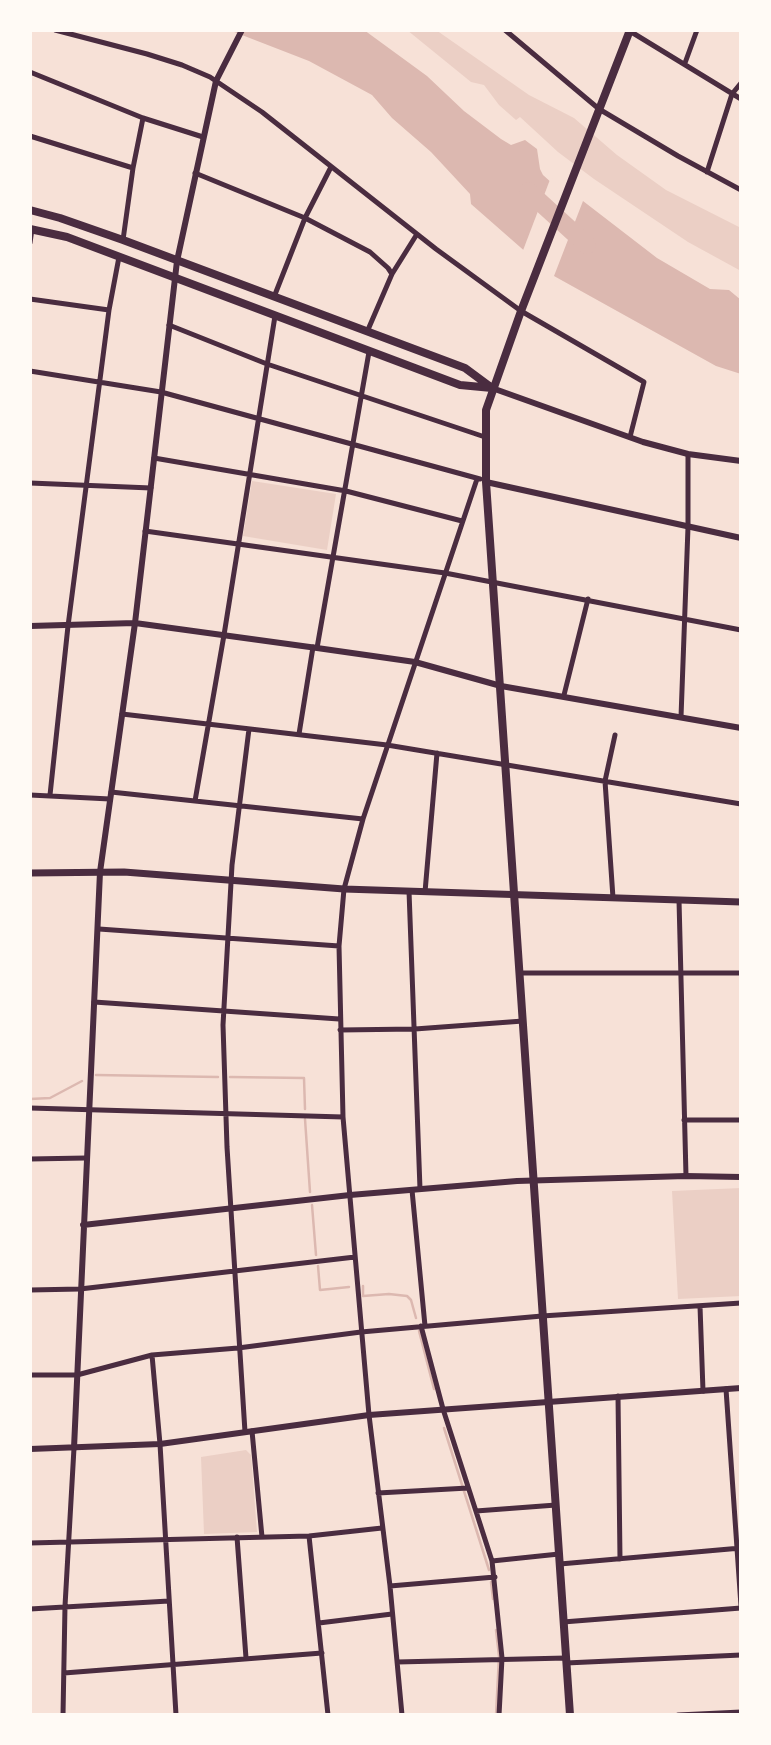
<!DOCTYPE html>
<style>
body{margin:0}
#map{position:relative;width:771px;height:1745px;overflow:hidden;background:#f7e1d7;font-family:Arial,sans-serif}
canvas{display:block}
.frame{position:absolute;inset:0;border:32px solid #fffaf5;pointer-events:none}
</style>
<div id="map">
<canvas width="771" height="1745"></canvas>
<div class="frame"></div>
</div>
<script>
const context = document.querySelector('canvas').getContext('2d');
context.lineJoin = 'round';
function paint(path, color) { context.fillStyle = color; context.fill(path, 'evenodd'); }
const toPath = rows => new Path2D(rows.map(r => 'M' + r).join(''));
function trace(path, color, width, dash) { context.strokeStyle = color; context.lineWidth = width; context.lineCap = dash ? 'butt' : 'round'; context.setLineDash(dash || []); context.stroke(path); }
const green = toPath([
 [407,30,436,30,529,95,574,118,617,155,666,190,741,228,741,271,688,242,594,179,558,152,520,117,516,120,499,105,484,85,471,82],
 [252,481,336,494,327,550,243,536],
 [741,1188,741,1296,678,1299,672,1191],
 [246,1450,251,1455,257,1532,204,1534,201,1457]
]);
const water = toPath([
 [229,30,364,30,427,76,464,111,501,139,511,145,525,140,537,149,540,169,543,175,553,184,528,254,471,204,470,194,431,152,392,118,372,95,309,61],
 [583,201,657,258,710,289,729,290,741,300,741,374,716,366,554,276]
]);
const pier = toPath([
 [551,177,557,185,532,255,527,258,522,253]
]);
const stream = toPath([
 [96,1075,218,1077],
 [230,1077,304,1078,305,1109],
 [30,1099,50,1098,82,1081],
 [305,1119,310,1192],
 [312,1205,316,1255],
 [318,1266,320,1290,349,1287],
 [363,1286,363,1296,389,1294,407,1296,411,1300,416,1318],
 [419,1331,434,1389],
 [444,1428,489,1570],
 [491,1582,493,1599],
 [496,1715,499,1656,496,1630]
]);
const river = toPath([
 [528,191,587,245]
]);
const minor = toPath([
 [55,30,147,54,182,65,210,77,262,112,436,249,521,311,644,382,630,437],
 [505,30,599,109,678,156,741,190],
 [628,30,741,99],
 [685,63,697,30],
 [30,72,143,118,203,137],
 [30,136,133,168],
 [707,172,732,94,741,83],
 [195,173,305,218,370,252,388,268,392,274],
 [123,240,133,168,143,118],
 [30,243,32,229],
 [274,297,305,218,331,167],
 [30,299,109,310],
 [169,325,267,364,485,437],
 [367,332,392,274,417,234],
 [30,371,161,392,480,479],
 [154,458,346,491,462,521],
 [30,483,151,488],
 [145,531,445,573,741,630],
 [317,648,369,352],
 [564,695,588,599],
 [122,714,387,745,741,804],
 [681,717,688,527,688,454],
 [299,734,313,647],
 [111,792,363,819],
 [30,795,110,799],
 [50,795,68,626,109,310,119,257],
 [195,801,224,635,275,316],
 [409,891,420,1189],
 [425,892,437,753],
 [613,898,605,781,615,735],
 [679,900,686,1176],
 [99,929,339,946],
 [519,973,741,973],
 [94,1002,339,1019],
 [340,1030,415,1029,523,1021],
 [30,1108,343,1117],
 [684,1120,741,1120],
 [30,1159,86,1158],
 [412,1190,425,1326],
 [30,1290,80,1289,355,1257],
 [700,1306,703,1391],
 [421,1326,443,1409,492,1561,502,1658,499,1715],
 [152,1355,160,1444,176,1715],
 [30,1375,77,1375,152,1355,238,1348,361,1332,542,1316,741,1303],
 [726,1389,741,1606],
 [618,1396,620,1559],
 [252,1431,262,1537],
 [245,1432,227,1147,223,1025,232,865,249,729],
 [378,1493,468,1488],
 [476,1511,556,1505],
 [309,1536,328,1715],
 [237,1537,246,1658],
 [30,1543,309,1536,382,1528],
 [492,1561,559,1554],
 [560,1564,741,1548],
 [390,1586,495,1577],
 [30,1609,169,1601],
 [563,1622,741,1608],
 [319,1623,392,1614],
 [397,1662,566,1658],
 [566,1663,741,1655],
 [64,1673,322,1653],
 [63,1715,65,1606,74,1448],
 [402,1715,390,1586,369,1415,343,1117,339,946,344,889,363,819,477,479],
 [678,1715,741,1712]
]);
const tertiary = toPath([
 [492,388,643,442,688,454,741,461],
 [486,482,741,538],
 [30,626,135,623,317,648,415,662,501,686,741,728],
 [83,1225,350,1195,517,1181,686,1176,741,1177],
 [74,1448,100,872,135,623,177,261,216,81,242,30],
 [30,1449,160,1444,369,1415,741,1388]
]);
const secondary = toPath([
 [30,873,124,872,344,889,741,902]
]);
const primary = toPath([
 [30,210,60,218,123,240,465,368,492,388],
 [30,229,67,237,460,385,492,388],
 [570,1715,486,482,486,410,521,311,630,30]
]);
paint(green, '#ebcfc5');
paint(water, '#dcb8b0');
paint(pier, '#f7e1d7');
trace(stream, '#dcb8b0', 2.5);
trace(river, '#dcb8b0', 18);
trace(minor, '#4a2c40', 5);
trace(tertiary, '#4a2c40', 6);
trace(secondary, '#4a2c40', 7);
trace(primary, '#4a2c40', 8);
</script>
